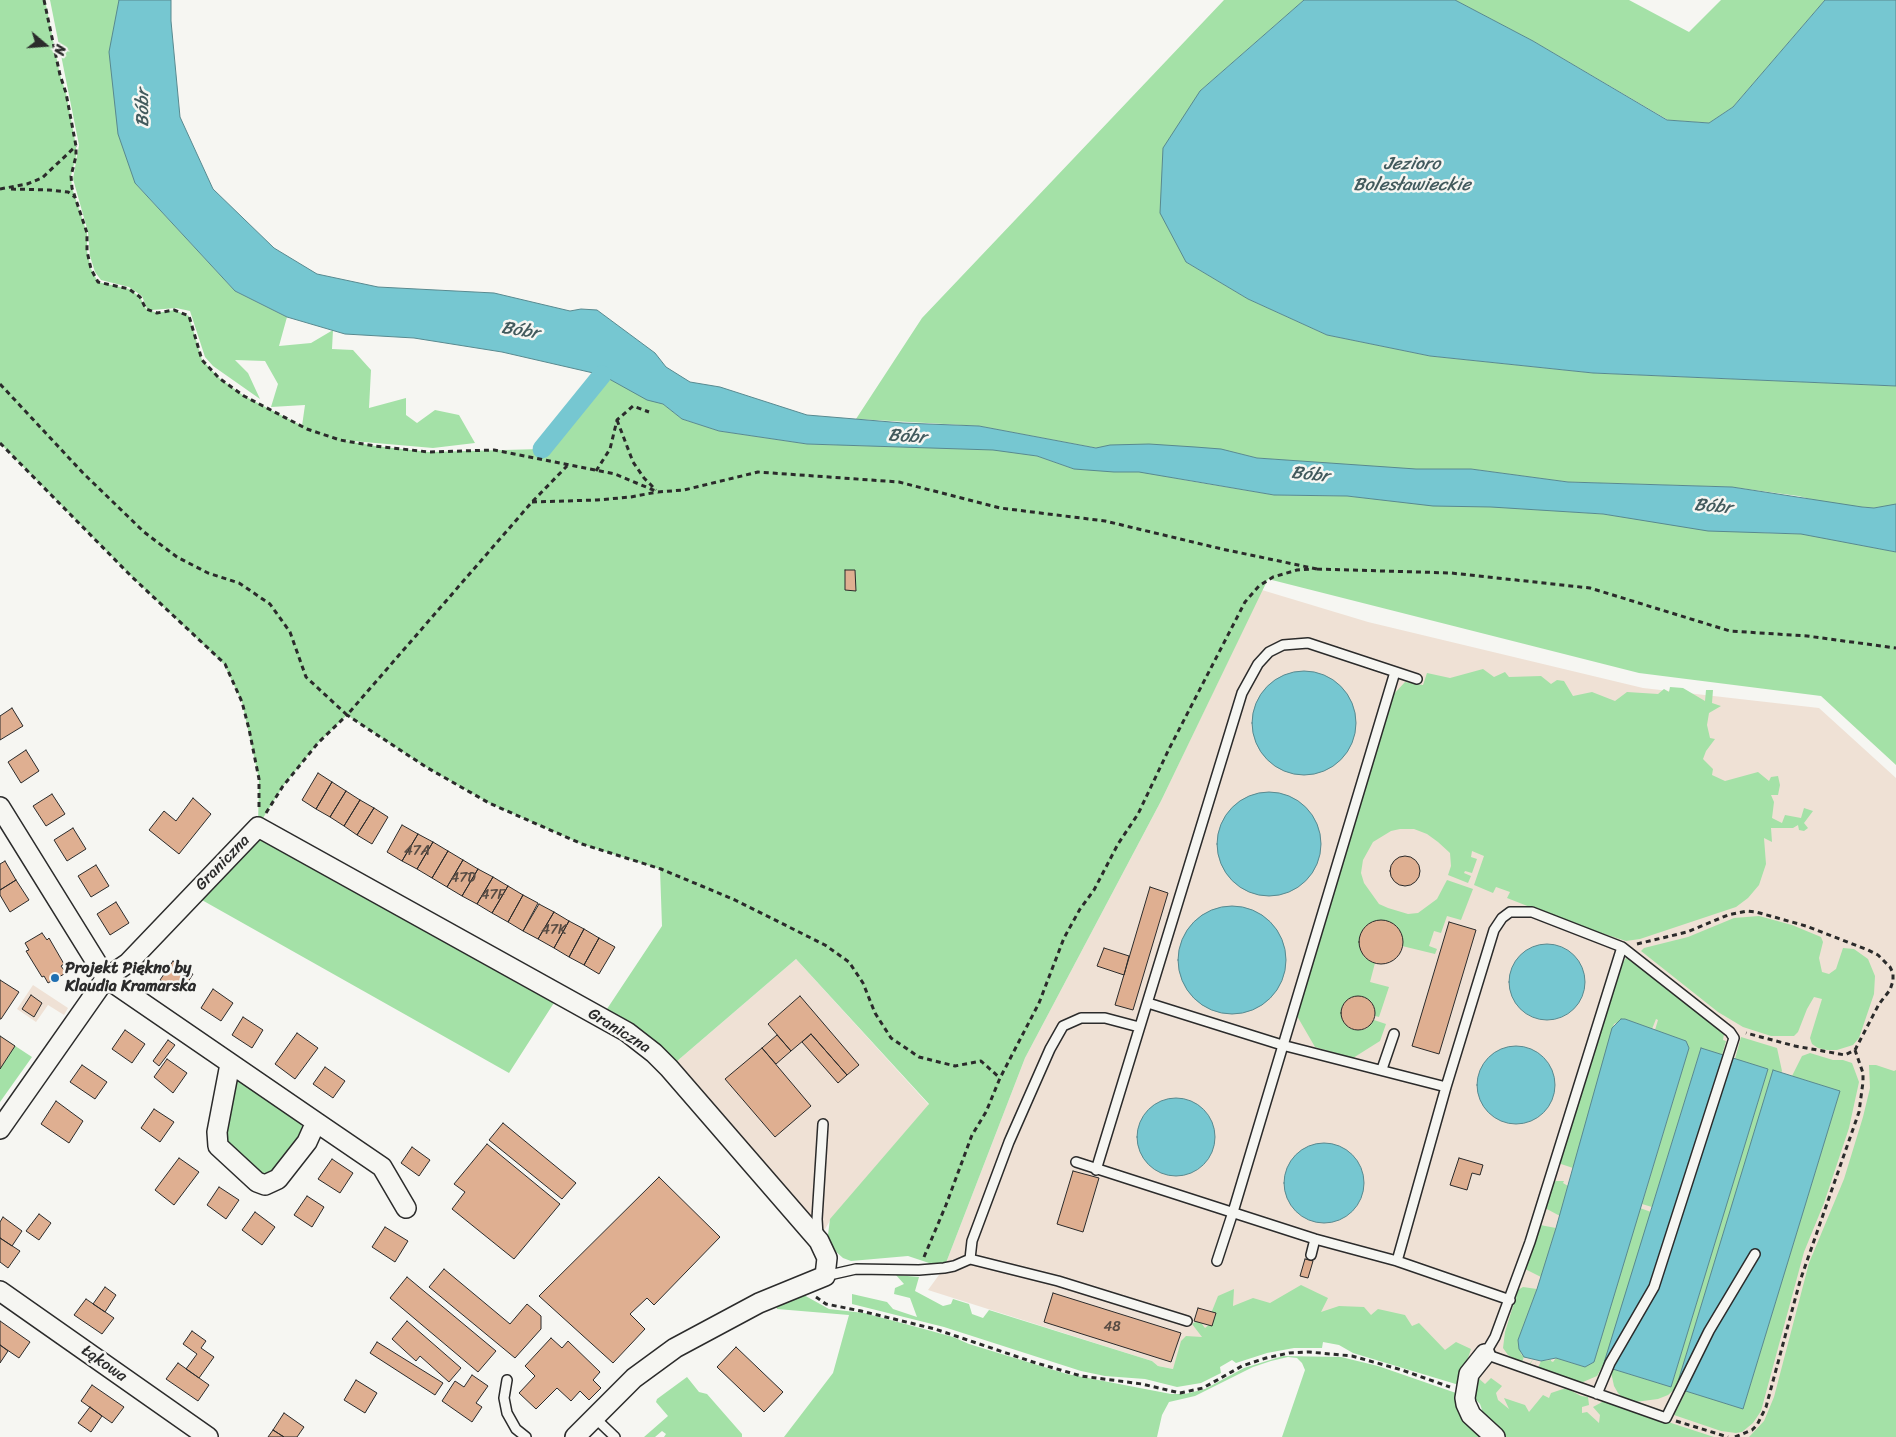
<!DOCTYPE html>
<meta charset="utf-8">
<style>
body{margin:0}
#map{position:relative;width:1896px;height:1437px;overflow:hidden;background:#f6f6f2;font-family:Sriracha,sans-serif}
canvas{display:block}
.north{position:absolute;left:20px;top:20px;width:50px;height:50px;-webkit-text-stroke:4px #f6f6f2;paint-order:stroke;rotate:108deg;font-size:14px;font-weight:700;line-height:20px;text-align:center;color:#2b2b2b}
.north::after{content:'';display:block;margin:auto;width:18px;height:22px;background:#2b2b2b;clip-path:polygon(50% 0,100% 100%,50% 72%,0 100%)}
</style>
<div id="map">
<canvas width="1896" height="1437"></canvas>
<div class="north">N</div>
</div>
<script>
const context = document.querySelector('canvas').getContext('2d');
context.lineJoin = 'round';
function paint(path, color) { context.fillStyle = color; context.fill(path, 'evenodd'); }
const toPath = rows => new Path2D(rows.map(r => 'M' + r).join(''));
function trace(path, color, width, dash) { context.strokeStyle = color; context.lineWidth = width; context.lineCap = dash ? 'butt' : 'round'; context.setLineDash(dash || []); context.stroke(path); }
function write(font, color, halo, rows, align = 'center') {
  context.font = font + ' Sriracha,sans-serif'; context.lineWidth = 5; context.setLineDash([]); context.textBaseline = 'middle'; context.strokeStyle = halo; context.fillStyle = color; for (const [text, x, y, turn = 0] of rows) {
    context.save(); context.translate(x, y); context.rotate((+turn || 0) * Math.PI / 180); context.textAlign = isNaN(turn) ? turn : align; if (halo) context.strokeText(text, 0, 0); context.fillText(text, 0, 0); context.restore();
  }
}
const built = toPath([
 [1262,590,1368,622,1643,688,1819,708,1896,778,1896,1132,1799,1437,1528,1437,1491,1408,1477,1377,1339,1329,1173,1369,1158,1366,1152,1361,928,1290,944,1268,1025,1058,1161,801],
 [796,959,929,1105,831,1219,818,1241,669,1068],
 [33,985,68,1008,64,1015,48,1005,36,1022,17,1009]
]);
const green = toPath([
 [0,0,45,0,60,75,66,93,76,146,76,156,71,176,72,188,87,233,87,251,91,269,98,282,129,289,140,297,146,309,157,313,174,310,189,316,202,360,219,378,244,396,302,426,305,405,271,407,278,384,265,361,235,360,248,373,260,399,213,366,205,357,190,311,176,308,152,310,147,309,142,296,129,287,101,280,95,272,90,256,88,232,73,179,79,145,50,0,119,0,135,183,235,291,287,317,279,346,311,343,333,330,332,349,353,350,371,370,369,408,406,398,406,415,417,423,435,410,459,415,475,443,433,448,341,440,375,446,429,452,541,449,602,375,643,397,663,404,682,419,719,431,807,444,994,449,1037,456,1074,469,1138,471,1190,481,1274,495,1347,496,1432,505,1490,506,1603,514,1658,522,1764,533,1803,534,1896,552,1896,765,1821,696,1639,673,1268,579,1161,801,1025,1058,944,1268,908,1256,851,1261,843,1258,834,1250,828,1235,830,1219,929,1104,796,959,669,1068,601,1018,662,926,660,869,582,844,489,803,426,767,347,715,318,743,283,786,258,826,559,995,509,1073,193,895,258,827,259,779,242,702,224,664,131,576,0,443],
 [1224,0,1304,0,1200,91,1186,262,1248,299,1327,335,1430,356,1593,373,1896,386,1896,505,1874,508,1835,505,1798,496,1732,487,1568,482,1471,469,1416,470,1257,458,1224,450,1097,448,979,426,856,419,922,318],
 [1455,0,1629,0,1689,32,1721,0,1825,0,1733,107,1709,123,1668,120,1533,41],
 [1483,669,1494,677,1505,672,1509,677,1541,676,1551,684,1557,680,1564,681,1573,696,1592,692,1615,701,1627,692,1658,694,1664,689,1669,692,1670,687,1683,688,1705,701,1706,690,1713,690,1712,703,1721,706,1709,713,1707,725,1710,738,1715,739,1706,751,1703,759,1713,769,1712,775,1725,781,1758,772,1769,781,1771,777,1778,776,1780,785,1778,795,1771,795,1774,802,1772,818,1782,823,1785,815,1801,818,1804,808,1813,811,1804,823,1808,828,1804,831,1799,830,1798,825,1793,828,1771,828,1772,842,1764,838,1766,864,1759,885,1748,898,1736,907,1640,939,1626,941,1576,925,1507,898,1510,892,1496,887,1493,893,1474,885,1484,856,1472,851,1471,857,1477,859,1472,873,1465,871,1464,873,1471,876,1468,883,1448,875,1451,866,1450,853,1438,842,1427,834,1414,829,1400,829,1391,831,1373,842,1363,860,1361,873,1364,883,1379,904,1388,908,1408,914,1418,913,1437,899,1447,880,1473,889,1461,920,1447,916,1441,933,1434,931,1429,946,1437,949,1435,954,1402,946,1400,933,1397,928,1388,922,1377,921,1366,926,1363,930,1359,941,1360,947,1364,957,1375,963,1370,982,1389,987,1379,1017,1375,1016,1375,1009,1371,1001,1359,996,1350,998,1344,1004,1341,1017,1349,1028,1358,1030,1366,1029,1374,1020,1386,1024,1380,1041,1353,1058,1315,1047,1297,1016,1393,695,1405,682,1423,685,1427,673,1450,678],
 [1759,916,1792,925,1821,937,1823,942,1819,958,1822,972,1829,974,1836,969,1843,948,1854,949,1868,959,1875,976,1874,994,1859,1038,1853,1045,1837,1050,1827,1050,1818,1048,1812,1044,1810,1038,1822,999,1814,997,1807,1009,1798,1032,1794,1036,1771,1036,1743,1027,1718,1012,1641,951,1644,948,1688,937,1734,918],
 [1626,958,1628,958,1724,1034,1723,1040,1726,1041,1722,1055,1701,1048,1652,1207,1642,1204,1689,1048,1686,1041,1655,1030,1658,1020,1656,1019,1652,1029,1625,1019,1614,1024,1573,1168,1561,1164,1559,1162,1621,965],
 [0,1036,32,1057,0,1102],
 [1741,1037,1777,1048,1782,1071,1781,1073,1773,1071,1676,1388,1668,1395,1658,1399,1635,1402,1623,1398,1618,1393,1614,1386,1611,1372,1613,1369,1671,1387,1768,1069,1735,1059],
 [1810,1053,1833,1060,1843,1060,1852,1063,1859,1082,1849,1128,1824,1203,1804,1252,1761,1411,1753,1423,1742,1432,1736,1433,1721,1431,1674,1415,1686,1391,1743,1409,1840,1091,1792,1076,1802,1056],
 [1869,1065,1876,1065,1894,1071,1896,1070,1896,1437,1749,1437,1764,1421,1774,1397,1809,1263,1844,1179,1863,1117,1870,1088],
 [239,1079,299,1121,302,1126,301,1135,276,1171,264,1176,227,1145,223,1134,236,1080],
 [1556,1181,1564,1181,1563,1183,1568,1186,1560,1216,1545,1208,1552,1183],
 [1640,1208,1651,1212,1630,1317,1597,1376,1583,1382,1575,1381,1518,1361,1508,1355,1503,1348,1505,1332,1518,1290,1523,1287,1537,1289,1518,1341,1521,1354,1524,1357,1522,1362,1525,1363,1528,1357,1525,1363,1529,1365,1533,1359,1530,1365,1534,1366,1537,1360,1534,1367,1538,1368,1541,1361,1551,1360,1551,1361,1553,1362,1556,1358,1585,1367,1594,1362],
 [1540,1225,1556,1228,1541,1277,1525,1269],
 [896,1275,919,1277,915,1291,943,1306,951,1304,953,1299,969,1304,972,1314,983,1318,989,1310,1152,1361,1158,1366,1173,1369,1181,1341,1186,1336,1202,1337,1192,1324,1199,1320,1205,1328,1211,1323,1210,1316,1218,1296,1234,1289,1233,1306,1253,1298,1270,1303,1301,1285,1328,1298,1321,1312,1339,1306,1364,1307,1371,1315,1378,1309,1405,1315,1412,1326,1419,1323,1445,1350,1456,1342,1471,1349,1459,1385,1353,1353,1339,1345,1323,1342,1322,1348,1294,1348,1267,1353,1236,1363,1232,1360,1220,1367,1221,1373,1201,1383,1177,1387,1145,1379,1105,1376,1081,1371,944,1327,852,1304,852,1294,887,1302,893,1309,917,1317,910,1298,894,1294,895,1288,904,1284],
 [802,1294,829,1309,864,1313,924,1329,953,1337,969,1344,1067,1374,1171,1394,1185,1394,1205,1389,1244,1368,1283,1356,1341,1357,1378,1366,1456,1393,1484,1437,1282,1437,1305,1370,1302,1363,1297,1358,1288,1357,1271,1361,1253,1367,1195,1396,1169,1402,1162,1415,1157,1437,784,1437,833,1373,849,1315,777,1309,776,1305],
 [687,1377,699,1392,707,1394,742,1434,742,1437,664,1437,666,1434,662,1431,655,1437,644,1437,668,1416,656,1402,657,1399],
 [1477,1377,1485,1384,1491,1378,1502,1386,1496,1393,1498,1400,1509,1409,1504,1398,1525,1405,1529,1412,1543,1395,1549,1398,1551,1393,1566,1388,1581,1396,1588,1397,1589,1405,1582,1407,1582,1413,1587,1412,1599,1423,1600,1415,1593,1407,1604,1401,1714,1437,1506,1437,1483,1413,1480,1404,1472,1396]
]);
const water = toPath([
 [119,0,171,0,171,21,180,117,213,189,274,248,317,274,378,287,494,293,570,311,581,309,597,310,655,353,666,367,690,382,720,387,807,415,903,423,979,426,1096,448,1110,445,1149,444,1195,447,1221,449,1257,458,1416,469,1471,469,1568,482,1732,487,1862,507,1874,508,1896,504,1896,552,1801,534,1708,531,1603,514,1491,507,1433,506,1347,496,1274,495,1139,472,1114,472,1074,469,1037,456,993,450,807,444,719,431,682,419,663,404,647,400,602,375,502,352,414,338,345,334,287,317,235,291,135,183,118,134,109,52,119,0],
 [1304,0,1455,0,1533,41,1667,120,1709,123,1733,107,1825,0,1896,0,1896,386,1593,373,1430,356,1327,335,1248,299,1186,262,1160,213,1163,148,1200,91,1304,0],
 '1252 723a52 52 0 1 1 104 0a52 52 0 1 1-104 0Z',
 '1217 844a52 52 0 1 1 104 0a52 52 0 1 1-104 0Z',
 '1178 960a54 54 0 1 1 108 0a54 54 0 1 1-108 0Z',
 '1509 982a38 38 0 1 1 76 0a38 38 0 1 1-76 0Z',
 [1621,1019,1625,1019,1686,1041,1689,1048,1594,1362,1585,1367,1556,1358,1541,1361,1524,1357,1519,1349,1518,1340,1537,1289,1556,1228,1612,1028,1621,1019],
 '1477 1085a39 39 0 1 1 78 0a39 39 0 1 1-78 0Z',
 [1701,1048,1768,1069,1671,1387,1603,1366,1701,1048],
 [1773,1070,1840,1091,1743,1409,1676,1388,1773,1070],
 '1137 1137a39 39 0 1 1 78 0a39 39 0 1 1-78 0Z',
 '1284 1183a40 40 0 1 1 80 0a40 40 0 1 1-80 0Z'
]);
const canal = toPath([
 [542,449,602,375]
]);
const building = toPath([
 [845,570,855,570,856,591,845,590,845,570],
 [12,708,23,726,0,740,0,716,12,708],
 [26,750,39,771,21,783,8,762,26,750],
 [318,773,332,782,316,809,302,800,318,773],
 [332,782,346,791,330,817,316,809,332,782],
 [346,791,360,800,344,826,330,817,346,791],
 [52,794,65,814,46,826,33,806,52,794],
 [193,798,211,814,179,854,149,830,164,811,176,821,193,798],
 [360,800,374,808,357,835,344,826,360,800],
 [374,808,388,817,372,844,357,835,374,808],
 [402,825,418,834,402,861,387,852,402,825],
 [73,828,86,849,67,861,54,840,73,828],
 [418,834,433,842,417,869,402,861,418,834],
 [433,842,448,851,432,878,417,869,433,842],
 [448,851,463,860,447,887,432,878,448,851],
 '1390 871a15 15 0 1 1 30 0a15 15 0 1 1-30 0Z',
 [463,860,478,869,462,896,447,887,463,860],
 [5,861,16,880,0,890,0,864,5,861],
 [96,865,109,886,91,897,78,876,96,865],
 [478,869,493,877,477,904,462,896,478,869],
 [493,877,508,886,492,913,477,904,493,877],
 [16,880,29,900,10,912,0,895,0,890,16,880],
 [508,886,523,895,508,922,492,913,508,886],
 [1150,887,1168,893,1133,1010,1115,1005,1150,887],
 [523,895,538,903,523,931,508,922,523,895],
 [116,902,129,923,110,935,97,914,116,902],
 [539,904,554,912,538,939,523,931,539,904],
 [554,912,569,921,554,948,538,939,554,912],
 '1359 942a22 22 0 1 1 44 0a22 22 0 1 1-44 0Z',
 [569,921,584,929,569,957,554,948,569,921],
 [1449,922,1476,930,1439,1054,1412,1046,1449,922],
 [584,929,599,938,584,965,569,957,584,929],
 [42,933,47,940,49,938,64,964,61,966,66,973,48,983,44,976,42,977,26,951,29,950,25,943,42,933],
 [599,938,615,947,599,974,584,965,599,938],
 [1104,948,1129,956,1124,975,1097,966,1104,948],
 [173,961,193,974,181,993,160,980,173,961],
 [0,980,19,992,1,1019,0,1019,0,980],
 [213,989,233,1003,221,1021,201,1008,213,989],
 [31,995,42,1003,34,1017,22,1009,31,995],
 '1341 1013a17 17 0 1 1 34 0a17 17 0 1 1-34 0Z',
 [800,996,859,1065,847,1075,811,1034,791,1051,768,1024,800,996],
 [243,1017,263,1030,252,1048,232,1035,243,1017],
 [125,1030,145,1044,132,1063,112,1049,125,1030],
 [297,1033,318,1048,295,1079,275,1064,297,1033],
 [811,1034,847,1075,838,1083,802,1042,811,1034],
 [777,1035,791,1051,776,1064,762,1048,777,1035],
 [0,1036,15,1046,0,1069,0,1036],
 [168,1040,175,1045,159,1066,153,1061,168,1040],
 [762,1048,811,1106,775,1137,725,1079,762,1048],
 [167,1059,187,1073,173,1093,154,1077,167,1059],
 [82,1065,107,1082,95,1099,70,1082,82,1065],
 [325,1067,345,1081,333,1098,313,1084,325,1067],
 [56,1101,83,1121,69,1143,41,1124,56,1101],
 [154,1109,174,1122,160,1142,141,1128,154,1109],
 [503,1123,576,1183,562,1199,489,1140,503,1123],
 [487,1144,560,1204,514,1259,452,1209,465,1192,454,1184,487,1144],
 [412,1147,430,1160,419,1176,401,1163,412,1147],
 [179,1158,199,1172,174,1205,155,1190,179,1158],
 [1459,1158,1483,1165,1480,1175,1472,1173,1467,1190,1450,1185,1459,1158],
 [332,1159,353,1173,340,1193,318,1179,332,1159],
 [1073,1171,1099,1178,1083,1232,1057,1224,1073,1171],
 [659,1177,720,1237,654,1305,647,1298,630,1314,645,1329,613,1363,539,1296,659,1177],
 [219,1187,239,1200,226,1219,207,1205,219,1187],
 [307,1196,324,1207,312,1227,294,1215,307,1196],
 [255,1212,275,1227,262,1245,242,1230,255,1212],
 [39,1214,51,1223,39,1240,26,1231,39,1214],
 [3,1217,22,1231,12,1246,0,1238,0,1222,3,1217],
 [385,1227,408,1241,395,1262,372,1247,385,1227],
 [0,1238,20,1251,8,1268,0,1262,0,1238],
 [1305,1259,1313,1261,1308,1278,1300,1276,1305,1259],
 [444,1269,510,1324,527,1304,541,1316,541,1329,515,1358,429,1287,444,1269],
 [407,1277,496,1351,478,1372,390,1298,407,1277],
 [105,1287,116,1295,105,1312,93,1304,105,1287],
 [1053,1293,1181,1333,1171,1362,1044,1322,1053,1293],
 [86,1299,114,1318,102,1334,74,1315,86,1299],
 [1198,1308,1216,1313,1212,1326,1194,1321,1198,1308],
 [0,1321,30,1342,19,1358,0,1345,0,1321],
 [407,1321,461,1368,449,1382,420,1356,416,1361,392,1339,407,1321],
 [192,1331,206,1341,201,1348,214,1357,199,1378,186,1369,197,1354,183,1344,192,1331],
 [551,1338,562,1348,568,1341,600,1372,593,1380,601,1388,589,1400,580,1391,571,1401,557,1388,536,1409,519,1393,535,1376,525,1366,551,1338],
 [377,1342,443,1383,435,1395,370,1353,377,1342],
 [0,1345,8,1351,0,1363,0,1345],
 [736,1347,783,1392,764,1412,717,1367,736,1347],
 [178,1363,209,1385,198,1401,166,1379,178,1363],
 [472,1375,488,1386,476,1403,482,1407,472,1422,442,1401,455,1381,464,1387,472,1375],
 [356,1380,377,1393,365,1413,344,1400,356,1380],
 [92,1385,124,1407,112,1423,81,1401,92,1385],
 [90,1407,102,1416,91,1432,78,1423,90,1407],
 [284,1413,304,1427,297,1437,284,1437,273,1430,284,1413],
 [273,1430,284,1437,268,1437,273,1430]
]);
const path = toPath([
 [44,0,60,75,66,93,76,146,76,156,71,176,72,188,87,233,87,251,91,269,98,282,129,289,140,297,146,309,157,313,174,310,189,316,202,360,219,378,244,396,307,429,340,440,375,446,429,452,494,450,615,474,658,492,684,490,758,472,899,482,1000,508,1105,521,1222,549,1317,569],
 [0,189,27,184,42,178,76,146],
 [11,189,49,190,68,192,75,197],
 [0,384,83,473,144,532,177,557,208,573,239,583,270,604,290,632,306,677,347,715,532,502,567,466],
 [617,420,633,462,644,478,656,490],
 [0,443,131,576,225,664,242,702,249,729,259,779,259,811],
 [596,471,610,449,617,420,633,406,649,412],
 [532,502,597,500,631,497,657,492],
 [1317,569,1451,573,1590,588,1730,631,1807,636,1896,648],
 [266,813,283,786,318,743,347,715,426,767,489,803,582,844,661,869,735,900,825,945,849,962,863,983,875,1013,891,1038,919,1057,955,1066,981,1061,1000,1078],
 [1637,944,1687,932,1728,915,1747,911,1756,912,1806,926,1868,950,1878,955,1890,967,1893,973,1893,981,1890,990,1879,1004,1855,1050,1845,1055,1795,1046,1746,1033],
 [924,1257,946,1205,972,1135,986,1112,1000,1078,1039,1003,1064,938,1080,909,1094,890,1118,844,1138,814,1169,749,1245,602,1259,586,1273,577,1297,570,1311,569],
 [816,1297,826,1304,861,1311,935,1329,1033,1362,1081,1376,1142,1384,1180,1393,1203,1388,1242,1366,1266,1358,1289,1353,1309,1352,1352,1356,1402,1370,1450,1387],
 [1676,1421,1728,1437],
 [1735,1437,1752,1430,1757,1425,1766,1407,1800,1281,1859,1112,1863,1082,1863,1073,1855,1050]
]);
const service = toPath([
 [1148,1003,1282,1045,1446,1087],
 [1382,1069,1394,1034],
 [1076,1162,1315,1239,1397,1261,1510,1300],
 [1096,1170,1242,693,1258,664,1269,652,1283,645,1308,643,1417,679],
 [818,1236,817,1219,823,1124],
 [1311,1255,1315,1239],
 [970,1259,972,1241,1009,1142,1050,1049,1063,1026,1081,1018,1105,1018,1139,1027],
 [1217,1261,1233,1212,1395,672],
 [1397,1261,1446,1087,1494,930,1502,918,1510,912,1532,912,1622,947,1530,1242,1495,1337,1485,1354,1666,1418,1709,1331,1755,1254],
 [825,1276,856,1269,919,1270,944,1268,954,1266,970,1259,1058,1281,1187,1321],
 [507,1380,504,1398,507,1413,516,1429,526,1437],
 [1597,1394,1610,1363,1654,1287,1734,1038,1730,1032,1622,947],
 [594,1417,615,1437]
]);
const minor = toPath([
 [0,807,106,978,316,1122,307,1142,278,1179,265,1185,257,1182,218,1146,217,1132,230,1064],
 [316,1122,382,1167,406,1208],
 [0,1129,106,978,128,963,258,827,627,1032,654,1053,669,1068,819,1241,827,1258,825,1276,759,1303,675,1348,634,1378,575,1437],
 [0,1291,208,1437],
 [1485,1354,1469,1374,1465,1398,1466,1404,1471,1415,1495,1437]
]);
const markers = [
 [55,978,5,"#1f6fb2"]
];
const numberNames = [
 ["47A",417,851],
 ["47D",463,878],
 ["47F",493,895],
 ["47K",554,930],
 ["48",1112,1327]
];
const streetNames = [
 ["Graniczna",223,863,-46],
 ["Graniczna",619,1031,32],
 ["Łąkowa",104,1364,35]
];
const poiNames = [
 ["Projekt Piękno by",65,969],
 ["Klaudia Kramarska",65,987]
];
const waterNames = [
 ["Bóbr",143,108,-90],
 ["Jezioro",1412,164],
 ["Bolesławieckie",1412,185],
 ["Bóbr",520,331,9],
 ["Bóbr",907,437,4],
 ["Bóbr",1310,475,6],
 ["Bóbr",1713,507,5]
];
paint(built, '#efe1d5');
paint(green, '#a4e1a7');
paint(water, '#76c7d1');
trace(water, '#58898f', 1);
trace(canal, '#76c7d1', 19);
paint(building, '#dfaf91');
trace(building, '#2b2b2b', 1);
trace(service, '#2b2b2b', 12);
trace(minor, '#2b2b2b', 22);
trace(path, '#2b2b2b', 3, [5, 4]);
trace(service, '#f6f6f2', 9);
trace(minor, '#f6f6f2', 19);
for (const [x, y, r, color] of markers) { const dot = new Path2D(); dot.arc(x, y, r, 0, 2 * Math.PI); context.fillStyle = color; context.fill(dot); trace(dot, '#f6f6f2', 2); }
write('14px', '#584c44', null, numberNames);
write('16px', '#2b2b2b', '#f6f6f2', streetNames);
write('bold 16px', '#2b2b2b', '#f6f6f2', poiNames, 'left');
write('italic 18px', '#425a5d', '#f6f6f2', waterNames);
</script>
